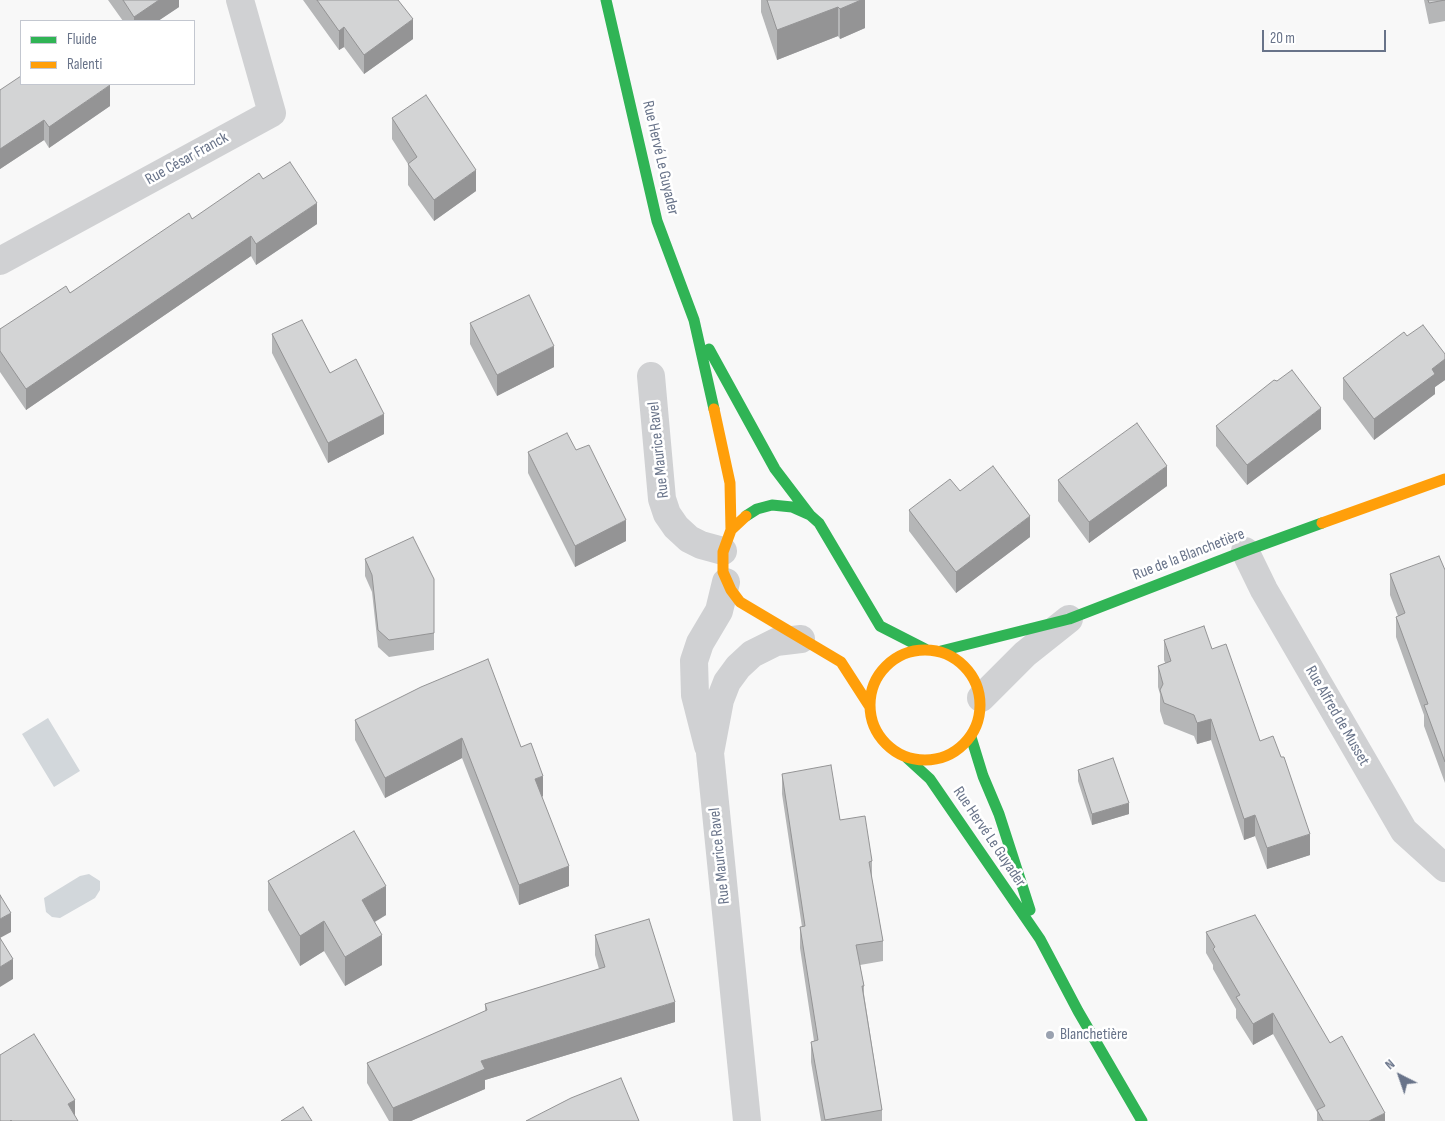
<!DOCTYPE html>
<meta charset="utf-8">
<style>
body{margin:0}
#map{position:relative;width:1445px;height:1121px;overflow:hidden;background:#f8f8f8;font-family:"Sofia Sans Condensed",sans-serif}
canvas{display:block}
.legend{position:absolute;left:20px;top:20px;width:175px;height:65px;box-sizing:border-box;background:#fff;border:1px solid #c3c7d0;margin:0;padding:6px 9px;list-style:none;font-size:15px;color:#687389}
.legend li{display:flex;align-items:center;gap:10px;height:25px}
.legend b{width:25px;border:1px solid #c3c7d0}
.north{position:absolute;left:1375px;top:1051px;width:50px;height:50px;-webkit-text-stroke:4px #fff;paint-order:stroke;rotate:319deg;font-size:14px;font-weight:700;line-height:20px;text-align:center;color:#687389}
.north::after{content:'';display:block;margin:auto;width:18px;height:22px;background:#687389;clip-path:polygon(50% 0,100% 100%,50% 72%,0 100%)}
.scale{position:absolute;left:1262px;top:30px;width:124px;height:22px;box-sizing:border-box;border:2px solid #687389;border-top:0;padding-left:6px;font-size:15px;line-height:18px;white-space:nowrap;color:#687389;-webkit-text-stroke:4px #fff;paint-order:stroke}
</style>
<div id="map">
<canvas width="1445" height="1121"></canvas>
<ul class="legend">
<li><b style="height:6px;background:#30b455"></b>Fluide</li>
<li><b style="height:6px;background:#ff9f0a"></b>Ralenti</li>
</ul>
<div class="north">N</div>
<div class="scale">20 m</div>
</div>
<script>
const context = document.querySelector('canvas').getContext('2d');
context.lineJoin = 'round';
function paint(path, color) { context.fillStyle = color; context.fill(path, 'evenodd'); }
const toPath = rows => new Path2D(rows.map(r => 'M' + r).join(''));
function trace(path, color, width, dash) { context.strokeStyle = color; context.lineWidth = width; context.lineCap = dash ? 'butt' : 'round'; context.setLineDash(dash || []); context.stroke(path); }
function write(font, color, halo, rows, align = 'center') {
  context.font = font + ' "Sofia Sans Condensed",sans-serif'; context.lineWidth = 5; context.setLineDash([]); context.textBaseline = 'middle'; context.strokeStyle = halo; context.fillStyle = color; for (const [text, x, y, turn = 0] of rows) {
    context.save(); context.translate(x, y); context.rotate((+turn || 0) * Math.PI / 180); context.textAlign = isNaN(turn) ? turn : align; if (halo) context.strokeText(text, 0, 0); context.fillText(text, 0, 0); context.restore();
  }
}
const water = toPath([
 [48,718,80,771,54,787,22,734],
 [89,874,100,881,100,890,95,898,60,918,52,917,46,912,44,898,80,876]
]);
const street = toPath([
 [0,261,272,113,240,0],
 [651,376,662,499,667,514,676,527,689,539,701,545,723,551],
 [1245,551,1264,590,1404,831,1445,868],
 [981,698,1025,654,1069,619],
 [708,746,695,695,694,661,700,643,719,611,726,582],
 [747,1121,710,753,720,700,727,682,738,667,752,654,776,642,801,639]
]);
const fast = toPath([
 [606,0,657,221,694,320,714,409],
 [709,349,775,469,810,515],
 [746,516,757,509,772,505,792,507,810,515,819,523,880,626,925,649],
 [941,651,1069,619,1245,551,1322,523],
 [971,737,983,776,999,814,1030,910],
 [907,758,930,779,1040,939,1078,1011,1142,1121]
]);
const slow = toPath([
 [714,409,730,483,731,530],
 [746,516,731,530,723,552,723,572,731,590,740,602,841,662,870,707],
 [1322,523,1445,479],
 '870 705a55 55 0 1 1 110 0a55 55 0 1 1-110 0Z'
]);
const wall = toPath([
 [108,0,179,0,179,7,158,21,123,21],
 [303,0,398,0,413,39,364,74,344,47,339,50],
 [761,0,865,0,865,28,840,39,838,36,777,60,761,12],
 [1424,0,1445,0,1445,21,1429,24],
 [0,90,110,106,49,148,44,140,0,169],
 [392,118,476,191,434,221,408,185,408,164,392,139],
 [263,179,317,224,256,265,251,256,26,410,0,372,0,329,70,293,192,219],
 [470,323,554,367,497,396,470,344],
 [272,334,330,373,384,434,328,463,272,353],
 [1407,336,1445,354,1445,380,1435,387,1435,394,1374,440,1343,399,1343,378],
 [1216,426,1321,429,1247,485,1216,446],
 [576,450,626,541,575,567,528,473,528,452],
 [1058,480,1167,486,1089,543,1058,501],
 [960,491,1030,537,956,593,909,531,909,510],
 [365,559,434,579,434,650,389,657,378,647,372,592,365,576],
 [1445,570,1445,783,1424,726,1424,715,1396,637,1396,617,1398,616,1390,595,1390,574],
 [1164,640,1212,649,1260,741,1310,855,1267,869,1255,836,1244,840,1211,740,1197,744,1194,736,1164,724,1160,711,1160,694,1158,687,1158,666,1165,663,1164,660],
 [355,720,521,747,543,796,542,797,569,886,519,905,462,758,385,798,355,740],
 [1078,770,1129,814,1092,825,1078,781],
 [782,774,840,820,872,861,872,879,883,941,883,961,860,965,864,986,864,994,882,1110,882,1121,821,1121,811,1062,811,1042,814,1041,800,948,800,927,802,927,782,794],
 [268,881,386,915,375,922,382,965,345,986,324,951,300,966,268,910],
 [1206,932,1330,1043,1385,1121,1317,1121,1317,1112,1273,1034,1253,1045,1236,1018,1236,1009,1213,969,1213,965,1206,953],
 [595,935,675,1022,485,1080,485,1089,411,1121,389,1121,367,1083,367,1063,485,1011,485,1004,599,969,595,955]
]);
const shadedWall = toPath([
 [159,0,179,0,179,7,158,21,134,21,134,17],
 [861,0,865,0,865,28,840,39,840,9],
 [838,7,838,36,777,60,777,30],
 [413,19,413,39,364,74,364,55],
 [344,27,344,47,339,50,339,31],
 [110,85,110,106,49,148,49,127],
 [44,120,44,140,0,169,0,149],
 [476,170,476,191,434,221,434,200],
 [317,203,317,224,256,265,256,244],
 [251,236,251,256,26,410,26,389],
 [554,346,554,367,497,396,497,375],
 [1445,359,1445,380,1435,387,1435,394,1374,440,1374,419,1432,369],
 [1321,408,1321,429,1247,485,1247,465],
 [384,414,384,434,328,463,328,443],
 [1167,466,1167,486,1089,543,1089,522],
 [1030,516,1030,537,956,593,956,572],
 [626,520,626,541,575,567,575,546],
 [1211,719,1211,740,1197,744,1197,723],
 [462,738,462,758,385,798,385,778],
 [543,776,543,796,535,800,535,779],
 [1129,803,1129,814,1092,825,1092,814],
 [1255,815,1255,836,1244,840,1244,819],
 [1310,834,1310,855,1267,869,1267,848],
 [569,866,569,886,519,905,519,885],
 [386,886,386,915,362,929,362,900],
 [11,913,11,932,0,938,0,919],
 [324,921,324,951,300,966,300,936],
 [382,935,382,965,345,986,345,957],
 [13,959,13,979,0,987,0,967],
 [675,1002,675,1022,485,1080,485,1089,411,1121,393,1121,393,1108,481,1061],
 [1273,1013,1273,1034,1253,1045,1253,1024],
 [75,1100,75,1121,68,1104],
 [1385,1113,1385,1121,1369,1121]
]);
const building = toPath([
 [123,0,159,0,134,17,123,0],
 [317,0,398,0,413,19,364,55,344,27,339,31,317,0],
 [767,0,861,0,840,9,838,7,777,30,767,0],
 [1428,0,1445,0,1429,3,1428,0],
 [21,76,21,84,110,84,110,85,49,127,44,120,0,149,0,90,21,76],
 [426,95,476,170,434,200,408,164,417,157,392,118,426,95],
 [290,162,317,203,256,244,251,236,26,389,0,351,0,329,66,286,70,293,189,213,192,219,259,173,263,179,290,162],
 [529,295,554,346,497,375,470,323,529,295],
 [302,320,330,373,356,359,384,414,328,443,272,334,302,320],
 [1423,325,1445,354,1445,359,1432,369,1435,374,1374,419,1343,378,1404,332,1407,336,1423,325],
 [1292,370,1321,408,1247,465,1216,426,1274,380,1277,381,1292,370],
 [1137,423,1167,466,1089,522,1058,480,1137,423],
 [567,433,576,450,589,445,626,520,575,546,528,452,567,433],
 [993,466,1030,516,956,572,909,510,950,479,960,491,993,466],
 [413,537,434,579,434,633,389,640,378,630,372,575,365,559,413,537],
 [1439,556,1445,570,1445,762,1424,705,1428,704,1396,617,1405,613,1390,574,1439,556],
 [1204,626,1212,649,1226,644,1260,741,1273,736,1281,757,1284,757,1310,834,1267,848,1255,815,1244,819,1211,719,1197,723,1194,715,1164,703,1160,690,1163,684,1158,666,1171,661,1164,640,1204,626],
 [488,659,521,747,531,743,543,776,535,779,569,866,519,885,462,738,385,778,355,720,421,687,488,659],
 [1113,758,1129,803,1092,814,1078,770,1113,758],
 [831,765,840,820,865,816,872,861,869,862,883,941,856,945,864,986,862,986,882,1110,825,1120,811,1042,818,1040,800,927,805,926,782,774,831,765],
 [354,831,386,886,362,900,382,935,345,957,324,921,300,936,268,881,354,831],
 [0,895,11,913,0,919,0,895],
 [1255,915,1330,1043,1342,1036,1385,1113,1369,1121,1323,1121,1317,1110,1325,1106,1273,1013,1253,1024,1236,997,1240,995,1213,949,1215,947,1206,932,1255,915],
 [649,919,675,1002,481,1061,485,1069,393,1108,367,1063,487,1010,485,1004,605,967,595,935,649,919],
 [0,938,13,959,0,967,0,938],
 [34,1034,75,1100,68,1104,78,1121,12,1121,11,1120,10,1121,0,1121,0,1055,34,1034],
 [621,1078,639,1121,526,1121,571,1098,621,1078],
 [303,1107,312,1121,281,1121,303,1107]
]);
const markers = [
 [1050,1035,5,"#9aa2b0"]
];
const streetNames = [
 ["Rue Hervé Le Guyader",660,158,77],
 ["Rue César Franck",187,159,-29],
 ["Rue Maurice Ravel",659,450,-96],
 ["Rue de la Blanchetière",1189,555,-21],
 ["Rue Alfred de Musset",1337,716,60],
 ["Rue Hervé Le Guyader",989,837,56],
 ["Rue Maurice Ravel",720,856,-96]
];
const poiNames = [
 ["Blanchetière",1060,1035]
];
paint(water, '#d2d7db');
trace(street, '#d0d1d3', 28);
trace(fast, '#30b455', 11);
trace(slow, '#ff9f0a', 11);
paint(wall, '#b5b6b7');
paint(shadedWall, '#949495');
paint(building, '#d3d4d5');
trace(building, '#949495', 1);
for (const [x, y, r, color] of markers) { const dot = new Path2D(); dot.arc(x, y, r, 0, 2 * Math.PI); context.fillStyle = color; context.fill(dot); trace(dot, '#fff', 2); }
write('16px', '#687389', '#fff', streetNames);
write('16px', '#687389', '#fff', poiNames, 'left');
</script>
